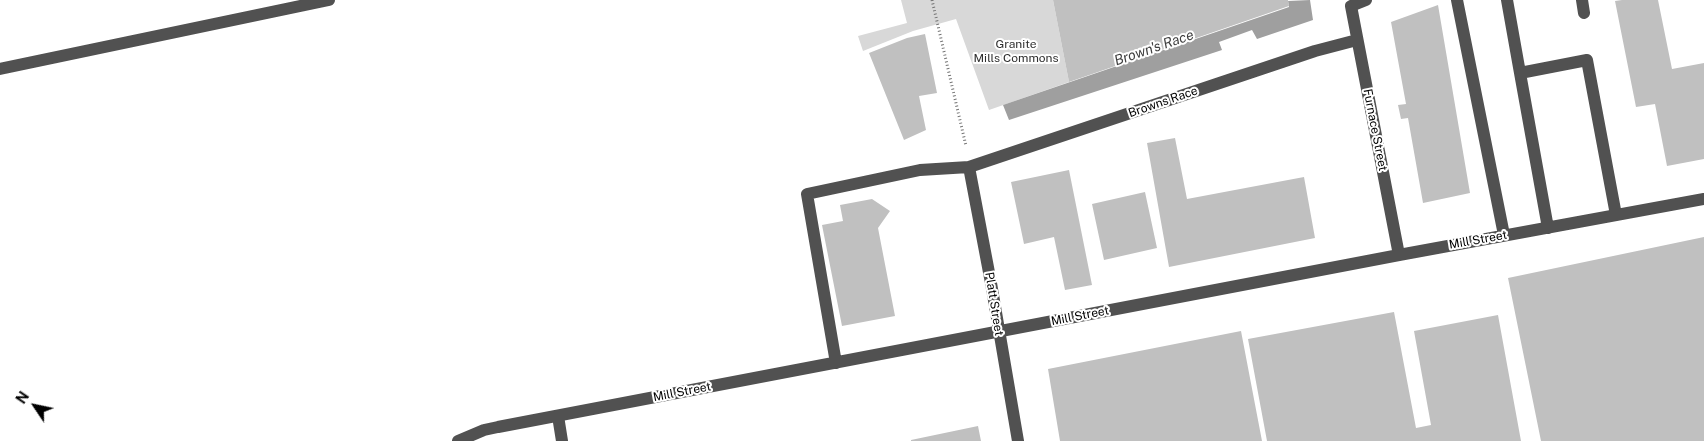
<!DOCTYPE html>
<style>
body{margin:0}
#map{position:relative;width:1704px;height:441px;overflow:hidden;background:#fff;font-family:"Public Sans",sans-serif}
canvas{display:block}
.north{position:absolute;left:10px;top:381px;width:50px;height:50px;-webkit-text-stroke:4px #fff;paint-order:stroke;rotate:304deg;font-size:14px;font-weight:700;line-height:20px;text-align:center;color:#000}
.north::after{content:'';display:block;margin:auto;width:18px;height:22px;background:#000;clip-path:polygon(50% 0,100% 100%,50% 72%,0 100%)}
</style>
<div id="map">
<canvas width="1704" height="441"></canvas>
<div class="north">N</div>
</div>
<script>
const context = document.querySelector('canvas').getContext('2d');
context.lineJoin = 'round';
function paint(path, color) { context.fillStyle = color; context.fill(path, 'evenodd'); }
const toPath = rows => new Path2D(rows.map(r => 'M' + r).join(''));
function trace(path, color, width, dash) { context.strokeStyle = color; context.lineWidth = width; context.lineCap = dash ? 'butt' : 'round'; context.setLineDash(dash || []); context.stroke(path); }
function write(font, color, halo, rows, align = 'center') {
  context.font = font + ' "Public Sans",sans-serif'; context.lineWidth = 4; context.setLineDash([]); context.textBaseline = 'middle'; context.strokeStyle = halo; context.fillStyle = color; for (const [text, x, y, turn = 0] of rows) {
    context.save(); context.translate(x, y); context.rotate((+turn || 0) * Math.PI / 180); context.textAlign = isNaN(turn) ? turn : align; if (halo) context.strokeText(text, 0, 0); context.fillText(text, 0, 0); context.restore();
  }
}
const green = toPath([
 [901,0,1053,0,1069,82,989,110,956,19,913,31,863,51,858,36,907,23]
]);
const water = toPath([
 [1310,0,1313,20,1257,39,1252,30,1219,42,1222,50,1009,120,1003,105,1289,7,1288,1]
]);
const building = toPath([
 [1053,0,1288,0,1289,6,1069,82],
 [1622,0,1658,0,1672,69,1704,63,1704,159,1667,166,1655,104,1636,107,1615,1],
 [1438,5,1470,193,1423,203,1408,118,1401,119,1398,105,1406,104,1391,22],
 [925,34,937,93,919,96,926,130,904,140,869,53,907,38],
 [1175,138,1187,199,1304,177,1315,238,1169,267,1147,143],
 [1069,170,1092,285,1065,290,1054,237,1024,244,1011,182],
 [1145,192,1157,248,1104,260,1092,204],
 [872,199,890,211,878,228,895,316,842,326,822,225,843,221,840,205],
 [1704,237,1704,441,1541,441,1508,278],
 [1394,312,1416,428,1431,425,1414,331,1498,315,1521,441,1267,441,1248,339],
 [1241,331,1262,441,1060,441,1048,369],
 [978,426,981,441,911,441,911,440]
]);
const path = toPath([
 [932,0,966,146]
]);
const minor = toPath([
 [1366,0,1351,6,1399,255],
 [1457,0,1504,235],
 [1507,0,1520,73],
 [1582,0,1584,13],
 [0,69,329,0],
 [969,167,991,283,1018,441],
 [1548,228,1520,73,1587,60,1616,215],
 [836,363,807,194,920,170,969,167,1315,51,1357,40],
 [558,416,562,441],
 [458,441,484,430,498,427,1399,255,1704,199]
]);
const parkNames = [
 ["Granite",1016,44],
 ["Mills Commons",1016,58]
];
const streetNames = [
 ["Browns Race",1163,102,-19],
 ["Furnace Street",1375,130,79],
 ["Mill Street",1478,240,-10],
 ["Platt Street",994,304,81],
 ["Mill Street",1080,316,-11],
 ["Mill Street",682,392,-11]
];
const waterNames = [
 ["Brown's Race",1154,48,-19]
];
paint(green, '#d8d8d8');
paint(water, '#9f9f9f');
paint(building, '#c0c0c0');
trace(path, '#737373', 3, [1, 2.5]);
trace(minor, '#515151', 12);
write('12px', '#2f2f2f', '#fff', parkNames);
write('12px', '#000', '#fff', streetNames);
write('italic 14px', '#404040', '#fff', waterNames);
</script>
